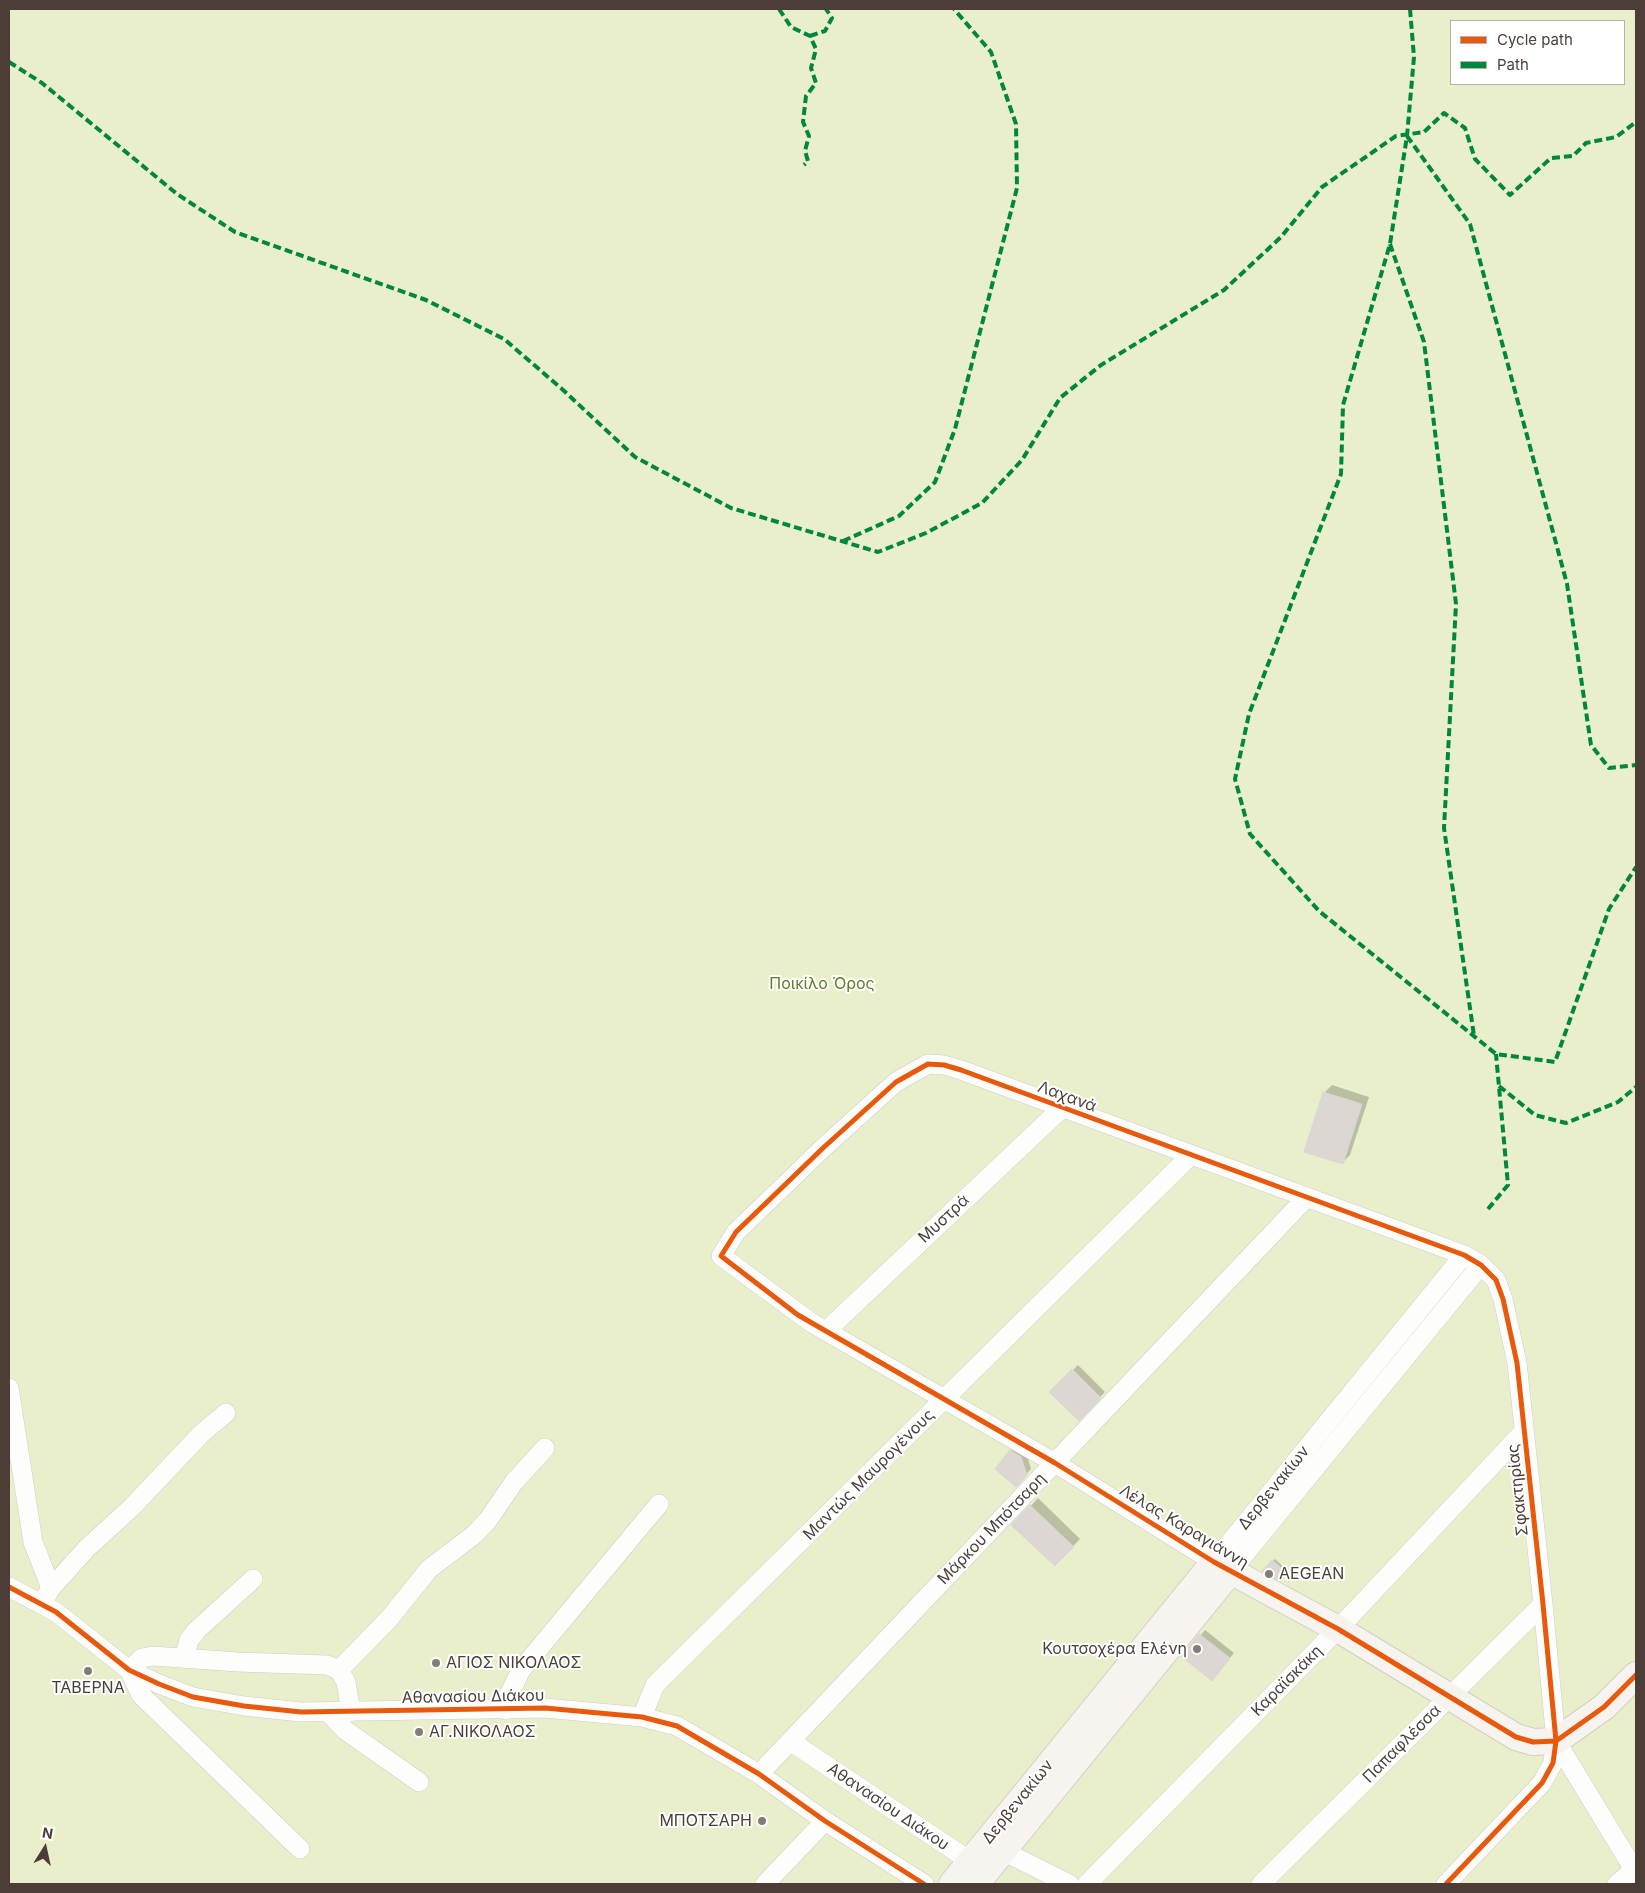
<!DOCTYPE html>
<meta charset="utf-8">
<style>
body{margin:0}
#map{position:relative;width:1645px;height:1893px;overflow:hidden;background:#f3f0ed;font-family:Inter,sans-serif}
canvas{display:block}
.frame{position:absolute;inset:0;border:10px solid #4c3e37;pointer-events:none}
.legend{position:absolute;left:1450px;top:20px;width:175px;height:65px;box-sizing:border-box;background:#fff;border:1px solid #b7b2af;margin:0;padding:6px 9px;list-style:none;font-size:15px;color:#4c3e37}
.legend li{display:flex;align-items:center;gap:10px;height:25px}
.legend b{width:25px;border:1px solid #b7b2af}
.north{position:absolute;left:20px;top:1823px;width:50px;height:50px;-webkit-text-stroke:4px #fff;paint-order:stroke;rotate:10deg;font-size:14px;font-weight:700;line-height:20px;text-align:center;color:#4c3e37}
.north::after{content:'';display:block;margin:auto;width:18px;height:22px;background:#4c3e37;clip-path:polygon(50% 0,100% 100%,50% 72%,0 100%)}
</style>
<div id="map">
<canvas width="1645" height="1893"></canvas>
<div class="frame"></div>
<ul class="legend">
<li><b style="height:6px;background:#e8590c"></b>Cycle path</li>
<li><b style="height:6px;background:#00873e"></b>Path</li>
</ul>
<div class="north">N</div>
</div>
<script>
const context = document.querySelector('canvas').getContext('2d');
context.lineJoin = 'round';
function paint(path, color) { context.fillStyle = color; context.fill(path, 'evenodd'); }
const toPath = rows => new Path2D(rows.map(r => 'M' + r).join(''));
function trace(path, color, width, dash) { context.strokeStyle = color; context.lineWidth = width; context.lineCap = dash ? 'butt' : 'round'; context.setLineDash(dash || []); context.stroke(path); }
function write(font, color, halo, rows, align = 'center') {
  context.font = font + ' Inter,sans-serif'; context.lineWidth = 4; context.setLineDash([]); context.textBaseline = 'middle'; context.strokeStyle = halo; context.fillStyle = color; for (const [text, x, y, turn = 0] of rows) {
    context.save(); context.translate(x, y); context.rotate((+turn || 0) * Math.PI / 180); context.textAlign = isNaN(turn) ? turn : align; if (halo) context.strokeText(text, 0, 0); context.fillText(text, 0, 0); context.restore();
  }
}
const green = toPath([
 [9,9,1636,9,1636,1884,9,1884],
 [1451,21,1624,21,1624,84,1451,84]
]);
const shadow = toPath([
 [1332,1085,1369,1097,1350,1155,1342,1163,1306,1151,1325,1092],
 [1078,1365,1105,1392,1079,1419,1051,1392],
 [1016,1446,1026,1452,1031,1469,1016,1485,1011,1451],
 [1038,1498,1080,1539,1055,1565,1013,1525],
 [1275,1559,1288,1571,1280,1579,1264,1571],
 [1205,1630,1234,1653,1217,1674,1183,1656]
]);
const building = toPath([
 [1323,1092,1362,1104,1343,1164,1304,1152,1323,1092],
 [1072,1369,1101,1398,1079,1421,1049,1392,1072,1369],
 [1010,1450,1021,1457,1027,1475,1016,1487,995,1469,1010,1450],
 [1030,1505,1074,1547,1055,1566,1011,1525,1030,1505],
 [1272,1560,1287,1573,1280,1581,1262,1571,1272,1560],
 [1199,1634,1230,1658,1212,1681,1181,1656,1199,1634]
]);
const street = toPath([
 [826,1331,1062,1108],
 [9,1388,33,1542,51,1588],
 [1231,1571,1481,1265],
 [9,1587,56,1612,129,1670,159,1684,193,1697,244,1706,301,1712,545,1708,642,1717,677,1726,759,1774,825,1821,924,1884],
 [42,1603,51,1588,87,1548,131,1508,202,1433,226,1413],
 [184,1658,189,1640,197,1630,253,1579],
 [339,1670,388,1620,429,1569,475,1534,488,1520,514,1482,545,1448],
 [506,1710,508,1697,521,1670,659,1504],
 [329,1713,345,1730,419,1782],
 [642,1717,655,1685,1191,1155],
 [790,1741,970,1861,980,1870],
 [1556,1741,1636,1873],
 [759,1774,1307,1197],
 [300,1849,141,1695,129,1670,142,1658,153,1656,238,1662,327,1665,339,1670,346,1682,351,1712],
 [1003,1851,1069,1884],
 [765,1884,825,1821],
 [1087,1884,1338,1629,1524,1431],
 [1261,1884,1543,1604],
 [1446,1884,1542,1783,1553,1763,1556,1741,1543,1604,1517,1363,1503,1299,1496,1280,1481,1265,1464,1255,961,1070,944,1065,928,1064,896,1082,823,1148,736,1232,721,1256,812,1323,1055,1463,1214,1562,1464,1255],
 [1617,1884,1634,1870]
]);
const secondary = toPath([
 [952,1884,1214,1562,1338,1629,1516,1737,1533,1742,1556,1741,1604,1707,1636,1675],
 [976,1884,1231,1571]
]);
const quiet = toPath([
 [779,9,791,27,810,36,816,49,811,68,816,83,806,96,803,122,809,136,805,151,808,161,804,165],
 [1410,9,1414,57,1407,136,1390,244,1343,405,1341,474,1249,714,1235,779,1250,834,1319,911,1496,1054,1555,1062,1609,909,1636,867],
 [810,36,825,31,832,18,826,9],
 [9,62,42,83,177,194,235,232,426,300,504,339,562,389,635,457,731,508,878,552,926,533,982,503,1022,460,1060,398,1101,365,1224,290,1281,237,1322,187,1396,136,1424,132,1444,113,1465,128,1475,159,1510,195,1551,158,1573,156,1586,143,1616,137,1636,122],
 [1407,136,1470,224,1567,584,1591,745,1609,768,1636,765],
 [1390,244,1424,342,1456,604,1444,828,1474,1036],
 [843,541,899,516,935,482,955,429,1017,188,1016,124,991,52,954,9],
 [1499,1086,1535,1115,1566,1123,1618,1102,1636,1087],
 [1488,1209,1508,1185,1496,1054]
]);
const cycleway = toPath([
 [9,1587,56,1612,129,1670,159,1684,193,1697,244,1706,301,1712,545,1708,642,1717,677,1726,759,1774,825,1821,924,1884],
 [1446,1884,1542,1783,1553,1763,1556,1741,1543,1604,1517,1363,1503,1299,1496,1280,1481,1265,1464,1255,961,1070,944,1065,928,1064,896,1082,823,1148,736,1232,721,1256,798,1315,1055,1463,1214,1562,1338,1629,1516,1737,1533,1742,1556,1741,1604,1707,1636,1675]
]);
const markers = [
 [1269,1574,5,"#867c77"],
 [1197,1649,5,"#867c77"],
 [436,1663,5,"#867c77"],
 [88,1671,5,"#867c77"],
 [419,1732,5,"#867c77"],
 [762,1821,5,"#867c77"]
];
const parkNames = [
 ["Ποικίλο Όρος",822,984]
];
const streetNames = [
 ["Λαχανά",1067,1097,20],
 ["Μυστρά",944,1219,-43],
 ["Μαντώς Μαυρογένους",869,1475,-45],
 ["Δερβενακίων",1274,1488,-51],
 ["Σφακτηρίας",1518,1490,-96],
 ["Λέλας Καραγιάννη",1184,1527,31],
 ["Μάρκου Μπότσαρη",992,1529,-46],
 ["Καραϊσκάκη",1287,1681,-45],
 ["Αθανασίου Διάκου",473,1697,-1],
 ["Παπαφλέσσα",1402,1744,-45],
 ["Δερβενακίων",1018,1802,-51],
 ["Αθανασίου Διάκου",888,1807,34]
];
const poiNames = [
 ["AEGEAN",1279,1574],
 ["Κουτσοχέρα Ελένη",1187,1649,"right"],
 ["ΑΓΙΟΣ ΝΙΚΟΛΑΟΣ",446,1663],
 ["ΤΑΒΕΡΝΑ",88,1688,"center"],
 ["ΑΓ.ΝΙΚΟΛΑΟΣ",429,1732],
 ["ΜΠΟΤΣΑΡΗ",752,1821,"right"]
];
paint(green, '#eaefcb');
paint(shadow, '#0003');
paint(building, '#dcd7d3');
trace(building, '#dcd6d2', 1);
trace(street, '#d0ccc9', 20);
trace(secondary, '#d6cdc5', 28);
trace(street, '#fdfdfc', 19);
trace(secondary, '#f7f4f0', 26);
trace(quiet, '#00873e', 4, [8, 4]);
trace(cycleway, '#e8590c', 5);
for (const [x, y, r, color] of markers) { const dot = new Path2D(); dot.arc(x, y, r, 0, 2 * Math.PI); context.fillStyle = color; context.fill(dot); trace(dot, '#fff', 2); }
write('16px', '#5e8021', '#fff', parkNames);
write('16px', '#4c3e37', '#fff', streetNames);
write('16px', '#4c3e37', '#fff', poiNames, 'left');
</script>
